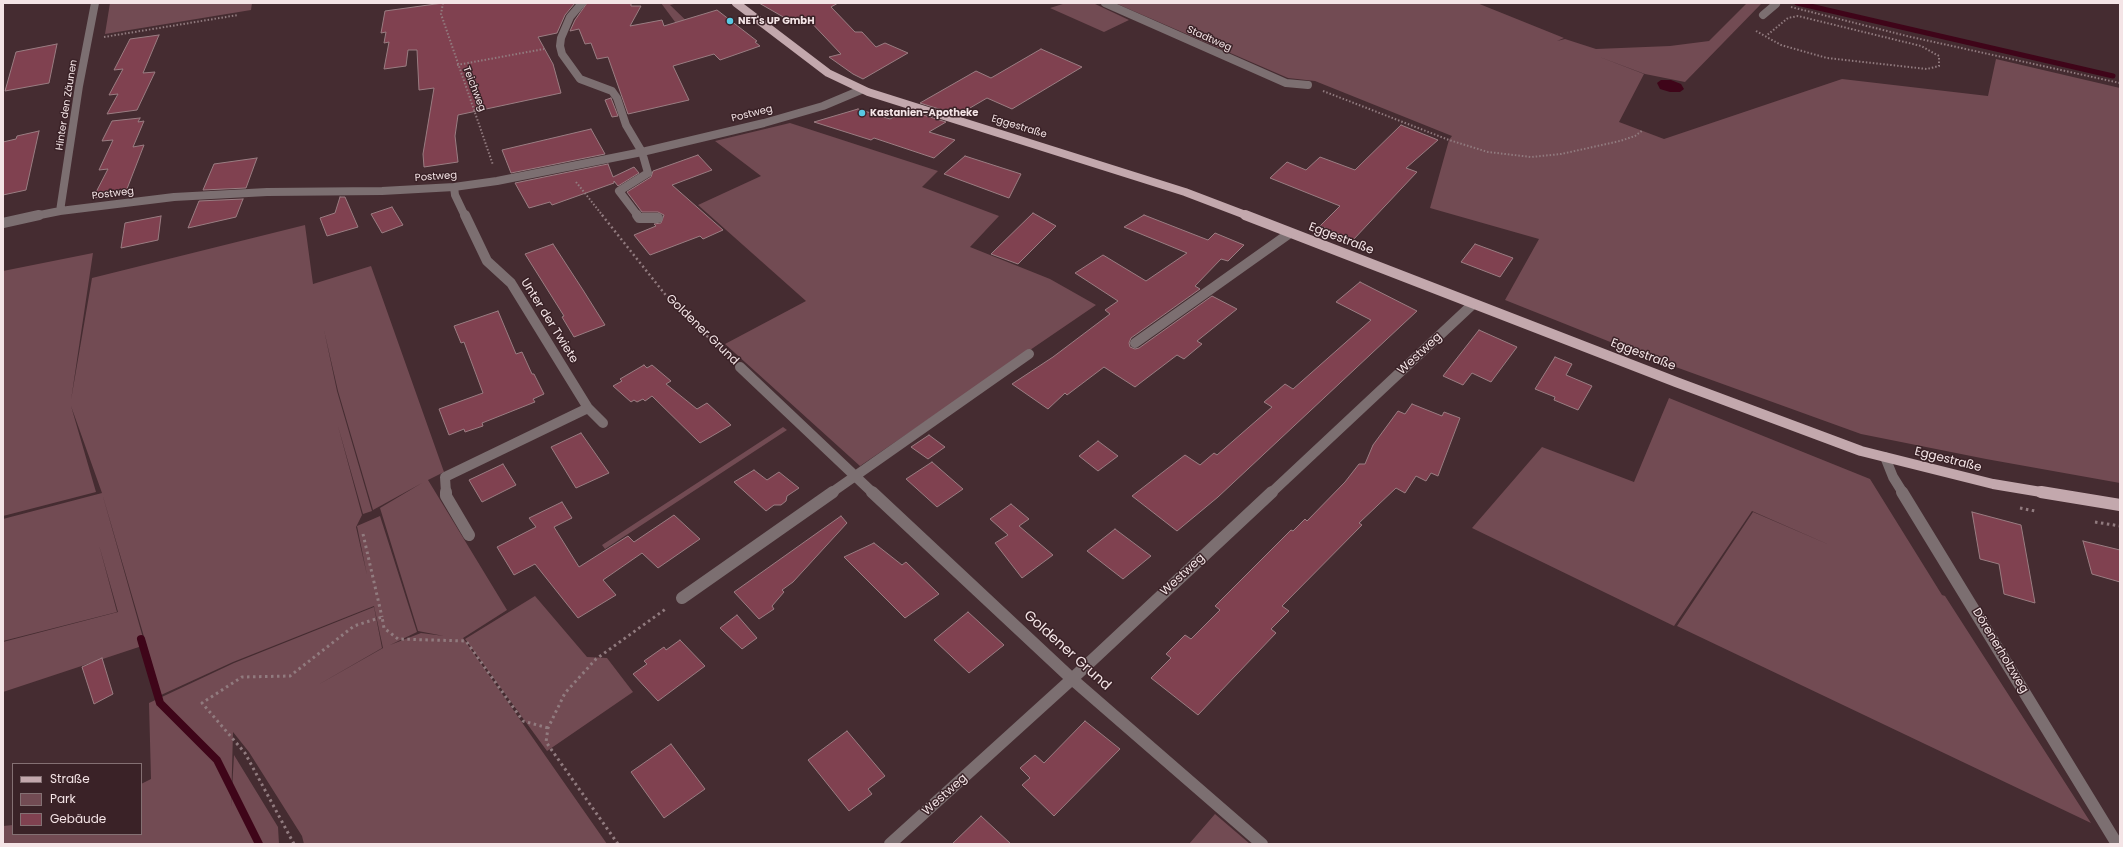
<!DOCTYPE html>
<meta charset="utf-8">
<style>
body{margin:0}
#map{position:relative;width:2123px;height:847px;overflow:hidden;background:#452c31;font-family:Poppins,sans-serif}
canvas{display:block}
.frame{position:absolute;inset:0;border:4px solid #f4e4e6;pointer-events:none}
.legend{position:absolute;left:12px;top:763px;width:130px;height:72px;box-sizing:border-box;background:#3a2227;border:1px solid #847073;margin:0;padding:5px 7px;list-style:none;font-size:12px;color:#f4e4e6}
.legend li{display:flex;align-items:center;gap:8px;height:20px}
.legend b{width:20px;border:1px solid #847073}
</style>
<div id="map">
<canvas width="2123" height="847"></canvas>
<div class="frame"></div>
<ul class="legend">
<li><b style="height:5px;background:#c3a8ad"></b>Straße</li>
<li><b style="height:11px;background:#724b53"></b>Park</li>
<li><b style="height:11px;background:#804150"></b>Gebäude</li>
</ul>
</div>
<script>
const context = document.querySelector('canvas').getContext('2d');
context.lineJoin = 'round';
function paint(path, color) { context.fillStyle = color; context.fill(path, 'evenodd'); }
const toPath = rows => new Path2D(rows.map(r => 'M' + r).join(''));
function trace(path, color, width, dash) { context.strokeStyle = color; context.lineWidth = width; context.lineCap = dash ? 'butt' : 'round'; context.setLineDash(dash || []); context.stroke(path); }
function write(font, color, halo, rows, align = 'center') {
  context.font = font + ' Poppins,sans-serif'; context.lineWidth = 3; context.setLineDash([]); context.textBaseline = 'middle'; context.strokeStyle = halo; context.fillStyle = color; for (const [text, x, y, turn = 0] of rows) {
    context.save(); context.translate(x, y); context.rotate((+turn || 0) * Math.PI / 180); context.textAlign = isNaN(turn) ? turn : align; if (halo) context.strokeText(text, 0, 0); context.fillText(text, 0, 0); context.restore();
  }
}
const green = toPath([
 [110,3,252,3,251,10,105,34],
 [661,3,678,3,670,5,700,34,687,38],
 [1066,3,1093,3,1129,20,1104,32,1050,8],
 [1115,3,1477,3,1564,38,1557,41,1565,39,1596,49,1670,46,1709,41,1747,3,1761,4,1685,82,1645,74,1597,56,1644,74,1619,122,1664,139,1842,79,1988,96,1996,59,2120,88,2120,483,1986,459,1861,434,1648,357,1505,300,1539,239,1430,208,1449,140,1452,136,1315,81,1288,78],
 [790,123,938,171,922,187,999,216,970,247,1050,279,1096,305,860,466,725,344,806,301,698,205,761,176,715,141],
 [305,225,313,284,371,266,444,472,428,480,507,610,463,638,607,844,304,844,302,836,249,752,233,732,231,807,234,755,278,827,279,844,3,844,3,826,13,825,13,834,141,834,141,784,151,779,149,703,234,663,374,607,382,648,316,686,383,648,374,606,233,662,161,695,102,493,71,406,96,492,3,516,3,271,93,253,71,400,92,278],
 [324,330,338,391,373,510,422,483,380,508,418,631,444,636,421,633,390,645,417,632,380,516,357,526,367,575,356,527,362,515,338,426,363,514,372,511,337,391],
 [1669,398,1870,479,1942,595,1945,596,2091,823,1677,626,1753,512,1832,546,1752,511,1674,626,1472,528,1542,447,1634,482],
 [783,427,787,430,605,549,602,545],
 [102,493,145,645,3,692,3,642,118,612,99,545,117,612,3,641,3,519],
 [535,596,587,657,607,658,633,692,547,751,465,639],
 [1215,814,1250,844,1189,844]
]);
const water = toPath([
 [1661,80,1671,80,1681,84,1684,89,1680,92,1670,92,1660,89,1657,83]
]);
const streamFar1 = toPath([
 [1797,3,2113,76]
]);
const stream = toPath([
 [141,639,160,703,217,760,259,844]
]);
const building = toPath([
 [443,3,575,3,565,15,557,33,538,37,553,64,561,93,458,115,455,136,458,162,424,167,423,154,434,88,419,90,417,50,408,50,406,66,384,69,389,42,384,43,386,32,381,33,385,11,443,3],
 [587,3,631,3,631,6,641,6,630,26,662,20,664,26,717,10,757,41,755,42,760,46,720,60,714,54,673,66,689,100,628,114,608,57,597,59,591,43,585,44,579,29,570,31,575,20,587,3],
 [759,3,838,3,831,7,855,32,862,32,876,47,885,43,908,53,863,79,853,74,829,57,841,54,806,17,792,22,759,3],
 [159,35,143,73,155,72,137,110,107,114,118,94,109,95,123,69,114,70,130,39,159,35],
 [57,44,49,83,5,91,16,52,57,44],
 [1041,49,1082,67,1012,109,987,98,958,115,920,103,976,71,991,78,1041,49],
 [611,98,618,116,612,117,605,100,611,98],
 [858,109,890,119,907,110,946,122,929,132,955,140,934,158,874,138,871,140,814,122,858,109],
 [140,118,138,122,144,121,133,147,144,145,125,194,93,198,108,169,99,170,113,140,102,141,112,121,140,118],
 [1401,125,1438,140,1406,168,1417,172,1353,240,1320,226,1340,206,1270,178,1287,162,1306,170,1320,157,1355,170,1401,125],
 [591,129,605,154,511,173,502,150,591,129],
 [39,131,26,190,3,195,3,142,16,139,17,136,39,131],
 [698,155,712,170,672,185,723,230,703,239,700,236,650,255,634,235,656,226,654,224,661,223,664,215,658,212,642,212,627,192,651,177,653,171,698,155],
 [965,156,1021,174,1009,198,944,174,965,156],
 [257,158,246,188,203,190,214,164,257,158],
 [608,164,613,177,634,167,639,173,618,186,614,181,614,183,552,205,550,202,529,208,515,183,608,164],
 [340,197,345,197,358,227,327,236,320,218,335,213,340,197],
 [243,199,236,217,188,228,199,201,243,199],
 [392,207,403,225,382,233,371,214,392,207],
 [1033,213,1056,226,1018,264,991,254,1033,213],
 [1144,215,1208,240,1215,233,1244,245,1228,261,1221,259,1195,286,1200,289,1131,338,1129,343,1130,347,1135,349,1139,348,1212,296,1237,309,1197,341,1202,344,1184,359,1177,355,1135,387,1104,367,1067,395,1065,393,1048,409,1012,384,1053,357,1110,314,1105,310,1118,301,1075,273,1103,255,1146,281,1187,253,1124,227,1144,215],
 [161,216,158,240,121,248,125,223,161,216],
 [553,244,583,290,605,325,574,337,562,317,564,316,525,254,553,244],
 [1475,244,1513,258,1500,277,1461,262,1475,244],
 [1360,282,1417,311,1218,497,1177,531,1132,496,1185,455,1200,465,1214,453,1217,455,1272,407,1264,402,1285,384,1293,389,1371,320,1336,302,1360,282],
 [498,311,516,354,522,352,532,374,534,374,544,394,533,399,535,402,482,423,483,426,465,432,464,429,449,435,439,409,483,393,464,342,461,343,454,326,498,311],
 [1479,330,1517,347,1491,382,1472,373,1463,385,1443,376,1479,330],
 [1555,357,1572,364,1566,375,1592,386,1578,410,1554,400,1555,397,1535,389,1555,357],
 [644,365,647,368,652,365,671,381,666,384,697,409,707,403,731,425,700,443,652,396,645,401,643,399,637,402,634,400,631,402,613,386,622,381,620,379,644,365],
 [1412,404,1442,416,1444,412,1460,418,1438,476,1431,473,1426,481,1416,476,1405,493,1396,488,1359,523,1362,525,1282,606,1289,611,1271,629,1276,633,1198,715,1151,678,1171,658,1166,654,1185,635,1191,639,1220,610,1215,606,1291,530,1293,531,1305,519,1307,521,1345,482,1359,464,1365,464,1373,445,1398,411,1405,414,1412,404],
 [581,433,609,473,576,488,551,447,581,433],
 [929,435,945,447,928,459,911,447,929,435],
 [1098,441,1118,456,1098,471,1079,456,1098,441],
 [932,462,963,489,937,507,906,479,932,462],
 [503,464,516,485,482,502,469,480,503,464],
 [754,470,767,480,779,472,799,488,787,496,786,501,781,505,774,505,766,511,734,482,754,470],
 [562,502,572,518,554,527,579,567,628,536,634,542,674,515,700,539,658,568,642,553,603,580,616,595,578,618,535,564,514,575,497,547,536,527,529,518,562,502],
 [1011,504,1029,519,1019,526,1053,555,1022,578,995,543,1008,535,990,519,1011,504],
 [1972,512,2021,525,2035,603,2004,594,1999,564,1980,559,1972,512],
 [841,516,847,523,793,582,782,590,784,592,772,606,774,609,759,619,734,592,841,516],
 [1115,529,1151,556,1123,579,1087,551,1115,529],
 [2083,541,2120,550,2120,582,2092,574,2083,541],
 [874,543,902,565,906,562,939,594,905,618,844,557,874,543],
 [968,612,1004,645,969,673,934,640,968,612],
 [737,615,757,638,742,649,720,628,737,615],
 [680,640,705,666,658,701,633,674,647,664,644,661,664,647,666,650,680,640],
 [102,658,113,694,94,704,82,667,102,658],
 [1085,721,1120,749,1054,816,1022,785,1030,778,1020,768,1035,755,1044,763,1085,721],
 [847,731,885,776,868,789,872,794,849,811,808,760,847,731],
 [671,744,705,789,664,818,631,772,671,744],
 [981,816,1011,844,952,844,981,816]
]);
const pathFar2 = toPath([
 [443,3,441,14,493,165],
 [1791,7,1911,37,2120,83],
 [1756,31,1781,45,1827,58,1927,69,1939,66,1939,56,1921,46,1798,16,1788,18,1766,36],
 [104,37,238,15],
 [457,65,544,49],
 [1323,91,1449,140,1488,152,1531,157,1561,154,1620,141,1635,136,1643,130],
 [576,182,603,216]
]);
const pathFar1 = toPath([
 [602,215,672,303,728,356]
]);
const path = toPath([
 [2020,508,2035,511],
 [2095,522,2120,526],
 [363,534,382,617],
 [294,844,245,753,202,703,242,677,290,676,354,626,382,617,384,628,398,639,466,641,523,721,548,728],
 [618,844,546,742,548,728,565,693,596,659,667,608]
]);
const minorFar2 = toPath([
 [582,3,570,17,561,38,560,46,562,54,580,79,612,91,617,98,626,125,642,152,648,173,619,191,638,216],
 [1105,3,1286,83,1308,85],
 [1763,15,1776,4],
 [454,187,455,195,465,216],
 [60,211,79,86,95,3],
 [35,216,60,211,174,197,267,192,382,191,454,187,497,181,642,152,764,123,823,106,861,90]
]);
const minorFar1 = toPath([
 [465,215,487,261,511,283,588,408,603,423],
 [637,215,639,218,658,218],
 [3,223,39,215],
 [1135,343,1290,233],
 [740,367,873,493],
 [1885,457,1893,477,1903,493],
 [446,493,445,477,588,408],
 [831,493,1029,354],
 [1271,493,1473,304]
]);
const minor = toPath([
 [446,492,446,496,469,535],
 [872,492,1072,679,1262,844],
 [1902,492,2117,844],
 [682,598,833,492],
 [890,844,1072,679,1272,492]
]);
const majorFar2 = toPath([
 [736,3,828,73,868,92,1185,192,1248,216]
]);
const majorFar1 = toPath([
 [1245,215,1676,382,1861,451,1993,484,2047,493]
]);
const major = toPath([
 [2041,492,2120,505]
]);
const markers = [
 [730,21,4,"#58c9e4"],
 [862,113,4,"#58c9e4"]
];
const farPoinames = [
 ["NET's UP GmbH",738,21],
 ["Kastanien-Apotheke",870,113]
];
const farStreetnames = [
 ["Stadtweg",1209,39,24],
 ["Teichweg",474,89,69],
 ["Hinter den Zäunen",67,105,-81],
 ["Postweg",752,114,-14],
 ["Eggestraße",1019,127,17],
 ["Postweg",436,177,-4],
 ["Postweg",113,194,-7]
];
const streetNames = [
 ["Eggestraße",1341,239,21],
 ["Unter der Twiete",549,321,58],
 ["Goldener Grund",702,330,44],
 ["Westweg",1420,354,-43],
 ["Eggestraße",1643,355,21],
 ["Eggestraße",1948,460,14],
 ["Westweg",1183,575,-43],
 ["Dörenerholzweg",2000,651,59],
 ["Westweg",945,795,-42]
];
const nearStreetnames = [
 ["Goldener Grund",1067,651,42]
];
paint(green, '#724b53');
paint(water, '#3f0519');
trace(streamFar1, '#3f0519', 5);
trace(stream, '#3f0519', 8);
paint(building, '#804150');
trace(building, '#9a7d82', 1);
trace(pathFar2, '#917b7f', 2, [1.5, 2]);
trace(pathFar1, '#917b7f', 2.5, [2, 3]);
trace(path, '#917b7f', 3, [2.5, 3.5]);
trace(minorFar2, '#7c6f71', 8);
trace(minorFar1, '#7c6f71', 10);
trace(minor, '#7c6f71', 12);
trace(majorFar2, '#c3a8ad', 8);
trace(majorFar1, '#c3a8ad', 10);
trace(major, '#c3a8ad', 12);
for (const [x, y, r, color] of markers) { const dot = new Path2D(); dot.arc(x, y, r, 0, 2 * Math.PI); context.fillStyle = color; context.fill(dot); trace(dot, '#3a2227', 1.5); }
write('bold 10px', '#f4e4e6', '#3a2227', farPoinames, 'left');
write('10px', '#f4e4e6', '#3a2227', farStreetnames);
write('12px', '#f4e4e6', '#3a2227', streetNames);
write('14px', '#f4e4e6', '#3a2227', nearStreetnames);
</script>
